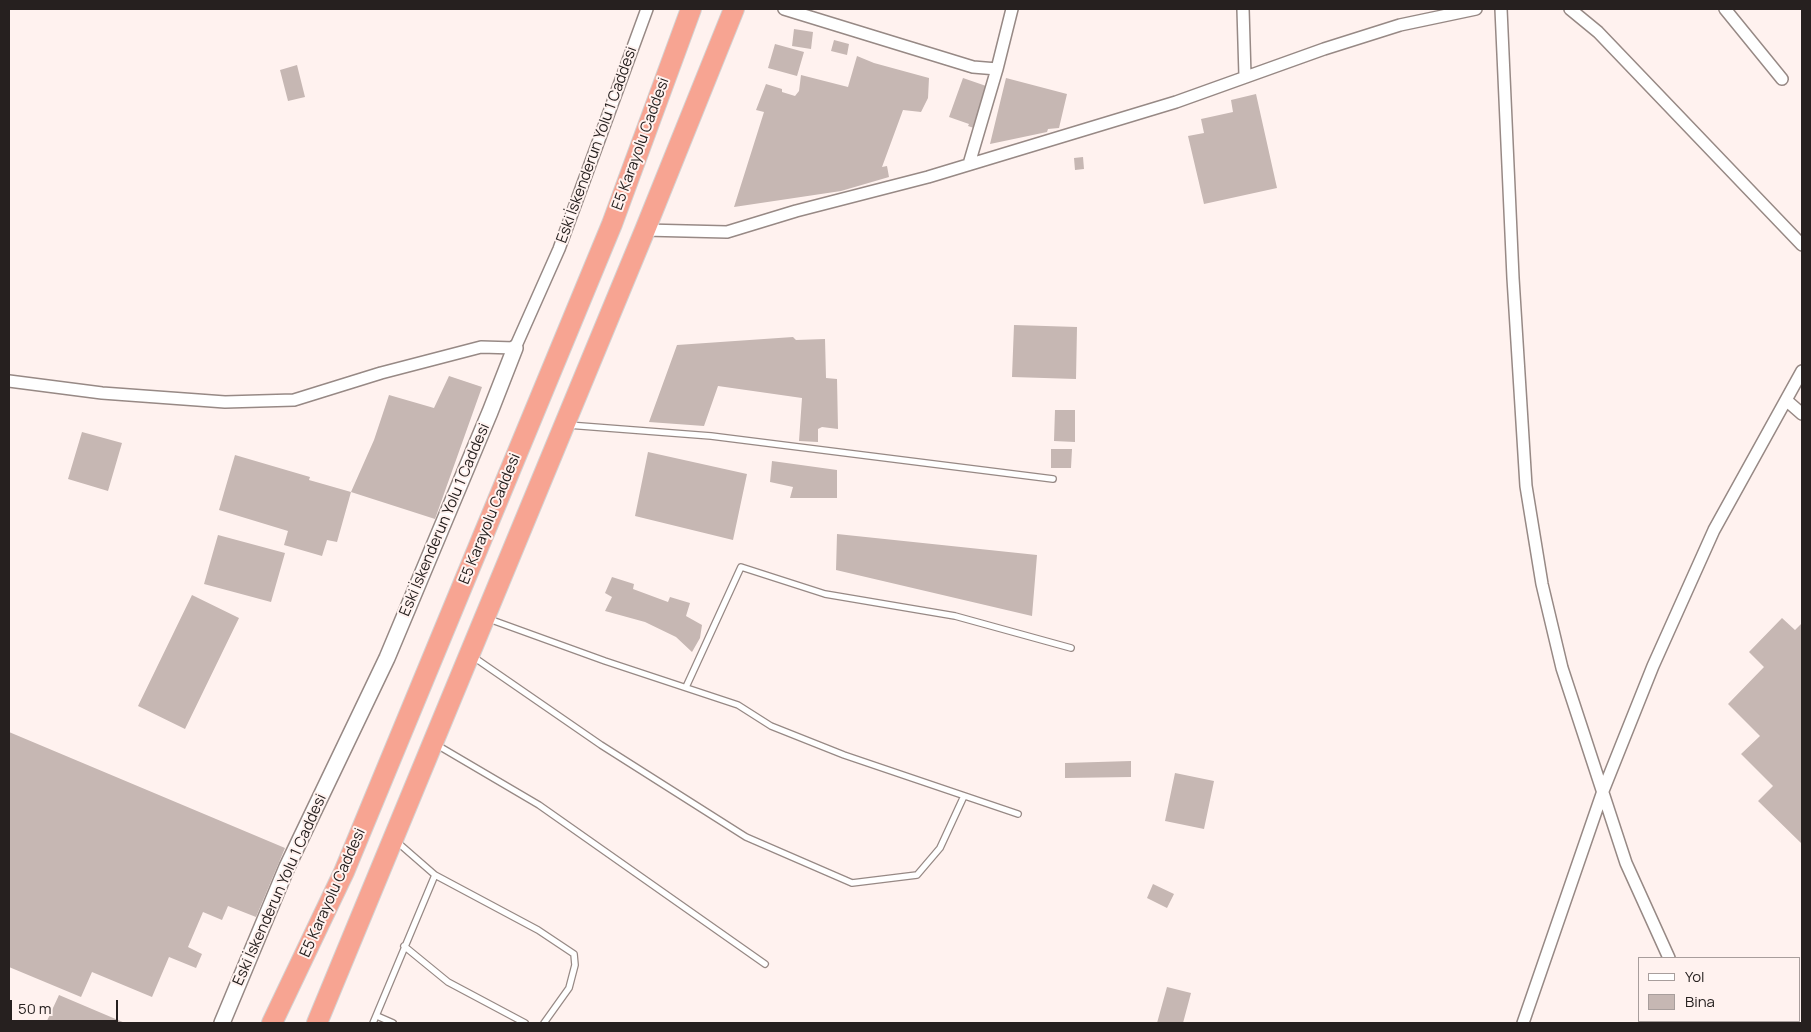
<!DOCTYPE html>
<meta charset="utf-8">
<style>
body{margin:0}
#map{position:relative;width:1811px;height:1032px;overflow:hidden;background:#fff2ef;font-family:Manrope,sans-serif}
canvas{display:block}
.frame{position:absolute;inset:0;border:10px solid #26201f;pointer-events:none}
.legend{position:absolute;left:1638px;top:957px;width:162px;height:65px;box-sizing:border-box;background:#fff2ef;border:1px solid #a89e9c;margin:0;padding:6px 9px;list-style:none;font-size:15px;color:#26201f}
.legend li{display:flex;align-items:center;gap:10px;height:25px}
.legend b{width:25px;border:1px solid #a89e9c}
.scale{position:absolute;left:10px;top:1000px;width:108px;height:22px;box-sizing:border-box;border:2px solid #26201f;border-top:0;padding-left:6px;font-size:15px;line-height:18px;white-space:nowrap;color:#26201f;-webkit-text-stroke:4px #fff2ef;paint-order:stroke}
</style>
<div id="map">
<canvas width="1811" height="1032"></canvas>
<div class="frame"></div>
<ul class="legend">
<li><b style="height:6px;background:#fff"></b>Yol</li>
<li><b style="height:14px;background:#c6b7b3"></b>Bina</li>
</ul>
<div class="scale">50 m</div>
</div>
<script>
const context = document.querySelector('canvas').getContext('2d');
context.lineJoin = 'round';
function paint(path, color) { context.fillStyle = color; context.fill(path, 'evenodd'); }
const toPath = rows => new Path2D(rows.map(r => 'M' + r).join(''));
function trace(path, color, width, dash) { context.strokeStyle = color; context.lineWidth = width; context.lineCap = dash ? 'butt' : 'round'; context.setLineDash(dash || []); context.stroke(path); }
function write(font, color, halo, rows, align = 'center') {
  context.font = font + ' Manrope,sans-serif'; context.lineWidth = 4; context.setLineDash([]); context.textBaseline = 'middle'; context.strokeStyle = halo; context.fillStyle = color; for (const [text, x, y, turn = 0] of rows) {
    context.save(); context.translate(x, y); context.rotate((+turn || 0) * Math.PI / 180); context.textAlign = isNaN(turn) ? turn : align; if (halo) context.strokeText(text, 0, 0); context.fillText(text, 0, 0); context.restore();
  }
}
const building = toPath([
 [794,29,813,32,811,49,792,46],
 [834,40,849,44,847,55,831,51],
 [775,44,804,52,797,76,768,68],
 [857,56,874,63,929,78,928,98,921,112,903,110,882,167,887,166,889,177,841,191,734,207,764,112,756,110,766,84,782,89,782,92,795,96,799,91,801,75,848,87],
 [297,65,305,97,288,101,280,70],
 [963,78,989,87,974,128,968,126,969,124,949,117],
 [1006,78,1067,94,1059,128,1048,129,1047,132,990,144],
 [1256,94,1277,188,1204,204,1188,136,1204,133,1201,119,1233,112,1231,100],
 [1083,157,1084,169,1075,170,1074,158],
 [1014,325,1077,327,1076,379,1012,377],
 [793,337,796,340,825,339,826,378,837,379,838,429,822,427,818,429,818,442,799,441,802,398,718,386,704,426,649,422,677,345],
 [449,376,482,387,435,519,351,492,374,440,389,395,434,408],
 [1055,410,1075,410,1075,442,1054,441],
 [82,432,122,443,108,491,68,479],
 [1051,449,1072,449,1071,468,1051,468],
 [648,452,747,474,733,540,635,516],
 [235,455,310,477,309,480,351,492,337,542,327,540,322,556,284,545,288,531,219,510],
 [772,461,837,470,837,498,790,498,793,487,770,482],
 [837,534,1037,555,1032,616,836,570],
 [218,535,285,553,271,602,204,584],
 [612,577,634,584,633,589,668,602,670,597,690,603,686,616,702,625,700,638,692,652,676,637,645,622,605,611,612,597,605,593],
 [192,595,239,618,185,729,138,706],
 [1782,618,1795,630,1802,623,1802,844,1758,801,1773,786,1741,754,1760,736,1728,704,1764,667,1749,652],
 [9,732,285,848,256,917,228,906,222,920,203,912,188,947,202,954,196,968,169,957,152,997,92,972,81,997,9,967],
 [1131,761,1131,777,1065,778,1065,763],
 [1175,773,1214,781,1204,829,1165,821],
 [1153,884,1174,894,1167,908,1147,898],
 [1167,987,1191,993,1183,1023,1157,1023],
 [59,995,125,1023,46,1023]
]);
const service = toPath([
 [568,425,711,436,1053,479],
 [489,619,605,661,738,705,771,726,844,755,1018,814],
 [472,656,601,745,746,837,852,883,917,875,940,848,964,796],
 [686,687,741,567,825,594,955,616,1071,648],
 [437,745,539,805,765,964],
 [435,875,538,930,574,954,575,965,569,988,544,1023],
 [404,946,448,982,525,1023],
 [377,1016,393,1023],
 [373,1023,435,875,396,841]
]);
const minor = toPath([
 [784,9,973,67,997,69,1012,9],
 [1243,9,1245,76],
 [1501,9,1513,278,1526,486,1542,584,1562,668,1626,863,1669,958],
 [1570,9,1598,32,1802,245],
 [1725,9,1782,79],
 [969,164,997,69],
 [645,230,727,232,796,211,928,177,1176,102,1324,49,1400,25,1476,9],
 [9,381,102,393,225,402,294,400,381,373,481,347,515,348,559,249,647,9],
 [1786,400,1802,414],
 [1699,1021,1700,1023],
 [1523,1023,1603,791,1653,666,1714,530,1802,371]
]);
const tertiary = toPath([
 [222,1023,287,867,387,658,490,412,515,348]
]);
const trunk = toPath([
 [272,1023,344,872,612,224,691,9],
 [317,1023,645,230,734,9]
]);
const streetNames = [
 ["E5 Karayolu Caddesi",641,144,-70],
 ["Eski İskenderun Yolu 1 Caddesi",597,145,-70],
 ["E5 Karayolu Caddesi",490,519,-68],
 ["Eski İskenderun Yolu 1 Caddesi",445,520,-67],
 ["Eski İskenderun Yolu 1 Caddesi",280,890,-66],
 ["E5 Karayolu Caddesi",333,893,-66]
];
paint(building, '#c6b7b3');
trace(service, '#978985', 8);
trace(minor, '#978985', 14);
trace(tertiary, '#978985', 18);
trace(trunk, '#d4d2d2', 22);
trace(service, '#fff', 5.5);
trace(minor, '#fff', 11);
trace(tertiary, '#fff', 15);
trace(trunk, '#f7a492', 20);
write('15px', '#26201f', '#fff2ef', streetNames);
</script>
